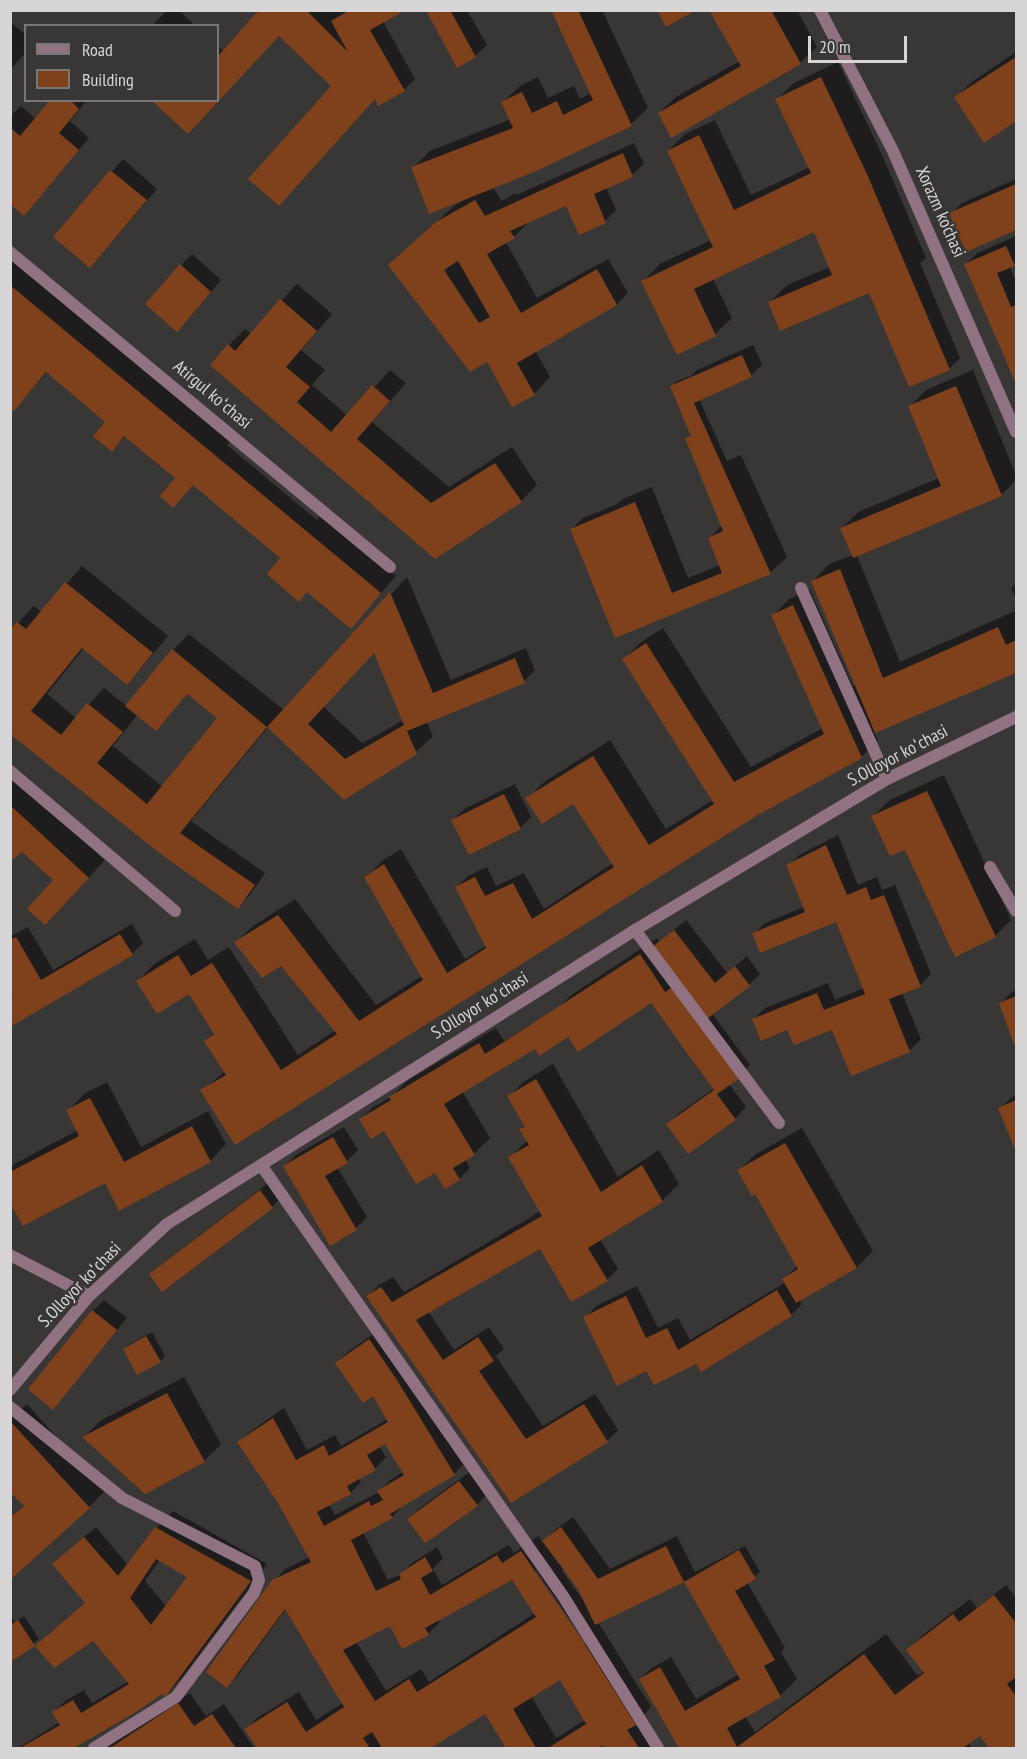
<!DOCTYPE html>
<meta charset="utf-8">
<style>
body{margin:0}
#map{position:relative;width:1027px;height:1759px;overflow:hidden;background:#393636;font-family:"PT Sans Narrow",sans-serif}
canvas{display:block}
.frame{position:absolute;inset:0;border:12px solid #d7d5d5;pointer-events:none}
.legend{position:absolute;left:24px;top:24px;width:195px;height:78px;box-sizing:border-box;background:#393636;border:2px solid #787676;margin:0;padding:8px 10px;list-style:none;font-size:18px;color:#d7d5d5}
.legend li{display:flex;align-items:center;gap:12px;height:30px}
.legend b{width:30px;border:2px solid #787676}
.scale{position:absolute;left:808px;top:36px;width:99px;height:27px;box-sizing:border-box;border:3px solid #d7d5d5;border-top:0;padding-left:8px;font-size:18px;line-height:21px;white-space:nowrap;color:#d7d5d5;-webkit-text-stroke:4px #393636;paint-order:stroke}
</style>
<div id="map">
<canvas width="1027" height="1759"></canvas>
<div class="frame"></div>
<ul class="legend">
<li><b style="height:8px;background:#907282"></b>Road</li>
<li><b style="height:16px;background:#7f411c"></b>Building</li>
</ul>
<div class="scale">20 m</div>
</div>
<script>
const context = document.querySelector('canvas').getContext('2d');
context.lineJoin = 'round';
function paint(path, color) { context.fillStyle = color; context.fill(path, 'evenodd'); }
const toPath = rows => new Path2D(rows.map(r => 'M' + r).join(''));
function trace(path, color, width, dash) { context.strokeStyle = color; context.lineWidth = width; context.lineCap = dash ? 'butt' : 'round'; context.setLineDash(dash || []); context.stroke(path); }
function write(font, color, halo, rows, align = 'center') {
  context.font = font + ' "PT Sans Narrow",sans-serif'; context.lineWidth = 5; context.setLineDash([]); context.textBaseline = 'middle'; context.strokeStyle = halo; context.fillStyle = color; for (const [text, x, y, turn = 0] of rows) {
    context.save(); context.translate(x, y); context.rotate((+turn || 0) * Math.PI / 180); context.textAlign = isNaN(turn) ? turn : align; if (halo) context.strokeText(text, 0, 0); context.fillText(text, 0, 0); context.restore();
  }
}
const shadow = toPath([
 [167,10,179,10,195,26,152,26],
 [260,10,338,10,341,13,343,10,402,10,383,21,415,79,404,90,376,98,333,86,279,34,205,116,218,100,218,46,224,52],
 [427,10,467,10,487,45,475,56,458,66],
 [552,10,602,10,648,108,631,124,493,187,502,201,515,193,516,195,634,143,644,164,632,175,606,187,616,210,605,221,567,204,531,220,514,237,506,242,537,298,608,259,628,293,617,304,535,350,550,377,534,394,488,360,390,265,454,206,464,200,413,168,430,151,511,119,503,102,520,86,538,77,548,98,574,86,580,99,591,93],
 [711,10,797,10,817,47,800,63,659,113,676,97,740,61],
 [10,22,26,35,26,52,10,70],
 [1016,52,1016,120,985,140,956,97,973,81],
 [838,62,883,157,926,258,920,263,960,358,949,369,876,288,770,302,787,285,830,267,815,230,713,279,732,318,715,334,678,353,643,281,660,264,711,240,668,151,685,134,715,120,751,195,810,167,777,99,794,83],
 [52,100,87,100,70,121,89,138,24,214,10,202,10,116,21,106,36,119],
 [123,159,157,189,101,255,55,237],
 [1016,179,1016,228,967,250,951,214,962,203],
 [1016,236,1016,262,1010,267,1016,282,1016,380,966,264,977,253],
 [192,254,221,280,188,319,181,265],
 [10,255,232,439,227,445,317,520,322,514,396,576,351,627,282,558,194,484,173,506,177,478,126,435,112,450,107,421,47,372,13,410,10,408],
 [297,284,332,314,301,350,325,370,312,385,348,416,390,370,406,383,372,422,449,487,512,447,537,485,521,501,435,558,229,345,245,329,251,334],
 [753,345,762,364,751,376,699,399,727,461,741,455,787,557,770,573,616,636,572,529,583,518,617,504,623,499,652,487,688,578,720,565,710,538,722,525,687,439,692,434,672,386,677,381,691,376,697,370],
 [973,370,1016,475,1016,480,1001,495,857,555,900,662,1015,611,1016,672,874,732,878,740,861,757,755,815,236,1143,202,1091,225,1071,206,1041,214,1032,189,992,138,981,154,964,195,939,208,960,229,947,298,1055,336,1030,281,964,236,942,253,926,295,899,376,1005,422,976,366,878,382,861,401,849,465,959,487,945,457,887,468,876,487,867,496,886,524,873,544,909,613,863,574,802,527,799,544,782,610,740,666,829,713,800,624,659,640,643,663,628,751,767,823,728,773,616,789,599,810,590,853,686,856,685,813,581,829,564,853,555,842,528,858,512,939,478,909,407,926,390],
 [82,566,168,636,143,666,127,683,84,648,47,694,76,718,104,688,127,706,173,650,189,634,284,710,407,577,451,680,526,648,535,670,524,681,427,722,433,736,416,752,344,798,269,726,191,821,265,873,249,896,238,907,10,731,18,623,34,606,42,612],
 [374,651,404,720,362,743,323,706],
 [188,693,219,718,163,787,113,746,138,714,156,729],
 [1016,583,1016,598,1011,588],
 [10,773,105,860,62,907,55,880,22,850,10,860],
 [944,775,1011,920,995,936,873,816,890,800],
 [515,784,531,817,520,828,453,820,464,809],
 [838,835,858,885,877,877,882,890,895,885,931,974,920,985,902,993,921,1039,910,1050,852,1074,833,1028,788,1028,754,1019,765,1008,828,983,835,1000,864,988,837,920,754,934,765,923,804,907,788,866,799,855],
 [686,920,727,973,747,956,760,974,749,985,712,1013,750,1065,729,1084,746,1107,735,1119,668,1124,679,1113,715,1088,660,996,535,1047,462,1091,490,1138,474,1154,465,1159,470,1168,459,1179,435,1170,385,1129,360,1120,372,1108,391,1097,408,1080,496,1028,504,1041,559,1007,570,996,657,938,659,942],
 [132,924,143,943,132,954,10,1025,10,994,13,993,10,989,10,937,28,927,53,970],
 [1016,990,1016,1047,1001,1003,1012,992],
 [553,1064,618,1177,659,1150,679,1184,662,1201,600,1239,618,1269,607,1280,541,1247,428,1311,454,1350,489,1327,504,1349,496,1356,543,1426,595,1394,618,1430,607,1441,511,1501,368,1296,379,1285,393,1277,404,1292,541,1211,510,1157,528,1140,521,1130,526,1125,509,1096,526,1080],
 [107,1082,141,1147,208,1111,226,1144,210,1161,10,1200,10,1168,16,1163,78,1130,68,1111,84,1094],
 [1016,1095,1016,1144,1015,1145,999,1109,1011,1098],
 [344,1127,358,1150,347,1161,337,1167,367,1217,356,1228,330,1244,285,1166,296,1155],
 [802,1128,873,1251,857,1267,800,1300,802,1304,791,1315,696,1362,647,1369,585,1318,596,1306,637,1286,658,1328,678,1318,690,1340,786,1282,784,1279,798,1265,756,1192,739,1170,756,1154],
 [272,1180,283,1196,272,1207,162,1290,151,1275,162,1264],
 [104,1300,127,1318,53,1408,93,1311],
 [380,1329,465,1463,454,1474,403,1505,392,1517,363,1532,388,1580,401,1574,412,1563,437,1547,443,1558,433,1569,442,1585,509,1545,514,1553,538,1536,543,1542,555,1530,573,1517,610,1569,677,1536,695,1572,745,1546,760,1572,747,1582,785,1648,781,1652,797,1679,780,1696,745,1716,755,1732,886,1634,918,1676,924,1671,908,1650,924,1634,970,1599,977,1608,1006,1585,1016,1598,1016,1748,991,1748,980,1734,968,1743,972,1748,680,1748,640,1679,652,1668,671,1657,696,1699,739,1674,685,1580,598,1622,651,1707,639,1720,657,1748,607,1748,603,1743,595,1748,507,1748,485,1713,427,1748,341,1748,339,1745,333,1748,259,1748,246,1729,257,1718,299,1692,316,1720,343,1703,286,1609,238,1675,227,1686,274,1581,285,1569,310,1557,280,1502,239,1443,250,1432,284,1408,307,1450,335,1435,341,1446,388,1419,373,1394,337,1363,348,1352],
 [386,1442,403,1472,390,1480,379,1492,335,1515,329,1504,350,1493,361,1482,359,1478,375,1469,386,1457,379,1446],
 [565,1569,579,1589,584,1599,583,1600,562,1571],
 [536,1570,586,1643,584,1645,534,1572],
 [511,1579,535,1613,429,1682,421,1669,386,1691,356,1641,391,1624,428,1634,439,1623,438,1619],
 [561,1678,585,1720,556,1738,531,1696],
 [152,1332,165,1356,160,1361,125,1349,130,1344],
 [184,1377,221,1444,204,1461,84,1437,100,1421],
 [27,1404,105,1491,89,1507,25,1505,10,1489,10,1419],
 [471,1471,488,1493,477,1505,409,1519,420,1508],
 [173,1511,267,1564,181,1679,165,1695,162,1692,135,1711,71,1748,18,1748,60,1722,54,1712,65,1701,84,1690,92,1703,129,1681,92,1599,65,1553,96,1527,128,1565,156,1528],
 [160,1560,189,1577,167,1607,145,1581],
 [10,1616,15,1622,24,1616,39,1639,10,1660],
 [190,1693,206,1716,224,1704,254,1748,105,1748]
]);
const building = toPath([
 [259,10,306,10,348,52,331,21,350,10,406,10,370,30,405,91,378,106,375,99,279,206,248,179,331,86,279,36,188,134,151,100,218,100,218,56],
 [426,10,450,10,476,57,457,68],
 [551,10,578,10,632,126,534,172,429,214,411,167,513,128,501,102,522,92,532,113,557,101,563,115,593,100],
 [657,10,696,10,666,27],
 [709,10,771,10,801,64,671,138,658,113,741,66],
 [1016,57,1016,121,984,143,954,97],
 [821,77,867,174,950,370,909,387,869,293,780,331,768,302,832,275,814,232,694,289,716,336,677,355,641,281,713,247,667,151,699,135,734,210,811,173,775,99],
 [50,100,70,100,79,109,59,133,79,150,24,216,10,204,10,127,20,136],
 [623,153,633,177,594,194,606,223,579,235,566,206,510,231,515,238,487,254,521,313,597,269,617,305,517,363,535,395,512,407,487,362,470,372,388,265,436,222,475,200,485,216],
 [458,261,490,317,479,323,444,270],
 [110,170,147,200,90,268,53,237],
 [1016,184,1016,230,966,252,949,213],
 [1006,246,1015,266,997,273,1011,307,1016,305,1016,384,964,264],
 [180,264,211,292,177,332,145,304],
 [10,285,381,593,351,629,307,592,299,602,267,574,280,558,193,485,173,508,160,496,175,478,124,436,112,452,93,436,105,422,46,372,13,412,10,409],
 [280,299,317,331,286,367,310,387,297,402,331,432,372,385,390,401,357,439,431,503,495,463,522,502,435,559,210,365,228,344,235,351],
 [742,355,752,377,694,403,771,574,615,638,570,529,635,502,672,593,722,573,708,538,723,531,685,438,691,436,670,386],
 [956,386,1002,496,853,558,840,528,941,486,908,406],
 [840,569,883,678,998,627,1006,645,1016,640,1016,673,875,733,811,581],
 [65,582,153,653,127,685,82,648,31,711,61,735,87,703,123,732,97,763,147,804,217,718,187,694,156,731,125,706,172,649,267,727,180,833,255,885,238,909,162,855,10,734,10,629,17,622,26,629],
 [390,592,433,693,515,658,525,683,407,731,417,754,344,800,267,727],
 [374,653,404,725,345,759,308,724],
 [793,605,862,758,756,816,235,1145,200,1090,226,1075,204,1041,214,1034,189,994,157,1014,136,981,178,955,191,976,212,963,281,1070,337,1034,281,966,262,978,234,942,278,915,359,1021,423,980,364,877,384,864,447,973,486,948,455,887,475,877,485,896,513,883,532,919,614,867,573,804,542,824,525,798,593,756,649,845,714,804,622,659,646,643,734,782,824,734,771,615],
 [927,791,996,937,955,957,905,850,890,856,871,816],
 [504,794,521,829,469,855,451,820],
 [10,805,89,878,45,925,27,909,53,880,22,852,10,862],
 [826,845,847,895,866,887,871,900,884,895,921,987,889,999,910,1052,851,1076,832,1030,794,1045,787,1030,761,1041,752,1019,817,993,824,1010,865,994,836,922,760,953,752,933,805,912,786,865],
 [674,930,715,983,735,966,750,986,707,1019,652,947],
 [120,934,133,955,10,1027,10,998,13,996,10,992,10,940,16,937,41,980],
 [640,954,665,992,674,986,740,1078,717,1094,736,1120,688,1154,666,1124,714,1090,651,1003,578,1052,568,1037,539,1056,535,1049,444,1104,475,1155,453,1168,460,1180,445,1189,435,1173,416,1184,384,1131,371,1139,359,1119,391,1100,389,1097,479,1043,485,1054],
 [1016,996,1016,1050,999,1003],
 [536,1079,601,1192,642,1165,663,1202,588,1248,608,1281,571,1302,540,1249,416,1320,443,1360,478,1337,494,1361,479,1371,526,1439,584,1404,608,1442,511,1503,366,1296,381,1287,392,1302,542,1216,508,1157,529,1145,519,1129,525,1127,507,1096],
 [90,1098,124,1162,192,1126,211,1162,119,1211,105,1183,23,1226,10,1203,10,1172,79,1136,66,1110],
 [1016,1100,1016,1146,1014,1147,998,1108],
 [333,1137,348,1163,325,1176,357,1230,330,1246,283,1166],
 [785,1143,857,1268,796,1303,782,1279,798,1269,755,1194,752,1196,737,1170],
 [260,1190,273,1208,162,1292,149,1274],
 [777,1290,792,1316,701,1372,696,1364,654,1385,646,1371,617,1386,583,1317,626,1296,646,1338,667,1328,678,1350],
 [92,1310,117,1330,53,1410,28,1389],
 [146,1336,161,1362,137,1375,123,1349],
 [369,1339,397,1380,455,1475,390,1514,393,1518,351,1540,376,1591,401,1579,399,1574,425,1557,433,1571,421,1578,430,1595,497,1555,502,1563,521,1551,581,1638,636,1725,627,1730,639,1748,605,1748,603,1745,598,1748,548,1748,586,1724,560,1680,513,1709,536,1748,506,1748,485,1714,431,1748,382,1748,372,1732,363,1738,370,1748,338,1747,257,1748,244,1729,287,1702,306,1732,344,1707,285,1609,227,1688,206,1672,272,1580,311,1562,278,1503,237,1442,273,1418,296,1460,324,1445,329,1456,388,1422,373,1396,363,1403,335,1363],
 [385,1444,404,1475,377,1491,383,1500,371,1506,369,1501,324,1526,317,1512,351,1494,347,1486,376,1470,367,1455],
 [512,1580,536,1617,417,1692,409,1679,375,1701,343,1650,390,1626,402,1649,429,1635,425,1628],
 [167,1393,205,1462,145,1494,82,1437],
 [10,1421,90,1508,10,1580,10,1518,24,1506,10,1492],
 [459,1481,478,1506,425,1543,407,1519],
 [155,1527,251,1581,165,1697,162,1694,136,1712,74,1748,20,1748,60,1725,52,1712,73,1700,81,1713,129,1684,93,1641,54,1668,35,1646,85,1603,52,1564,84,1537,118,1576],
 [156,1559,187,1577,151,1625,130,1598],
 [561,1527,598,1579,666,1546,684,1582,595,1625,578,1589,542,1541],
 [739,1550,756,1579,735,1591,775,1660,764,1666,781,1697,727,1728,737,1747,864,1654,895,1695,924,1673,906,1650,953,1614,959,1622,994,1595,1016,1623,1016,1677,1007,1684,1016,1696,1016,1748,989,1748,980,1736,963,1748,679,1748,639,1679,660,1667,685,1711,740,1679,684,1582],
 [18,1620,35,1646,10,1662,10,1625],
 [178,1703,194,1726,212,1714,236,1748,110,1748]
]);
const lane = toPath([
 [801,588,887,779],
 [990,867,1016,911],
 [635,930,779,1123]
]);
const street = toPath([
 [820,10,893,151,1016,432],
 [10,252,390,567],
 [10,771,175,911],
 [261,1165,563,1596,658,1748],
 [10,1255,89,1296],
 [10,1390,89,1296,167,1224,635,930,887,779,1016,717],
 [10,1407,122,1498,255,1566,259,1580,254,1593,176,1697,94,1748]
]);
const streetNames = [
 ["Xorazm ko'chasi",940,212,66],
 ["Atirgul koʻchasi",212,395,40],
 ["S.Olloyor koʻchasi",898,756,-28],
 ["S.Olloyor koʻchasi",480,1006,-32],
 ["S.Olloyor koʻchasi",80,1285,-46]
];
paint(shadow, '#0007');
paint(building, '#7f411c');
trace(lane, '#907282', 12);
trace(street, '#907282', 12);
write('18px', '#d7d5d5', '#393636', streetNames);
</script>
